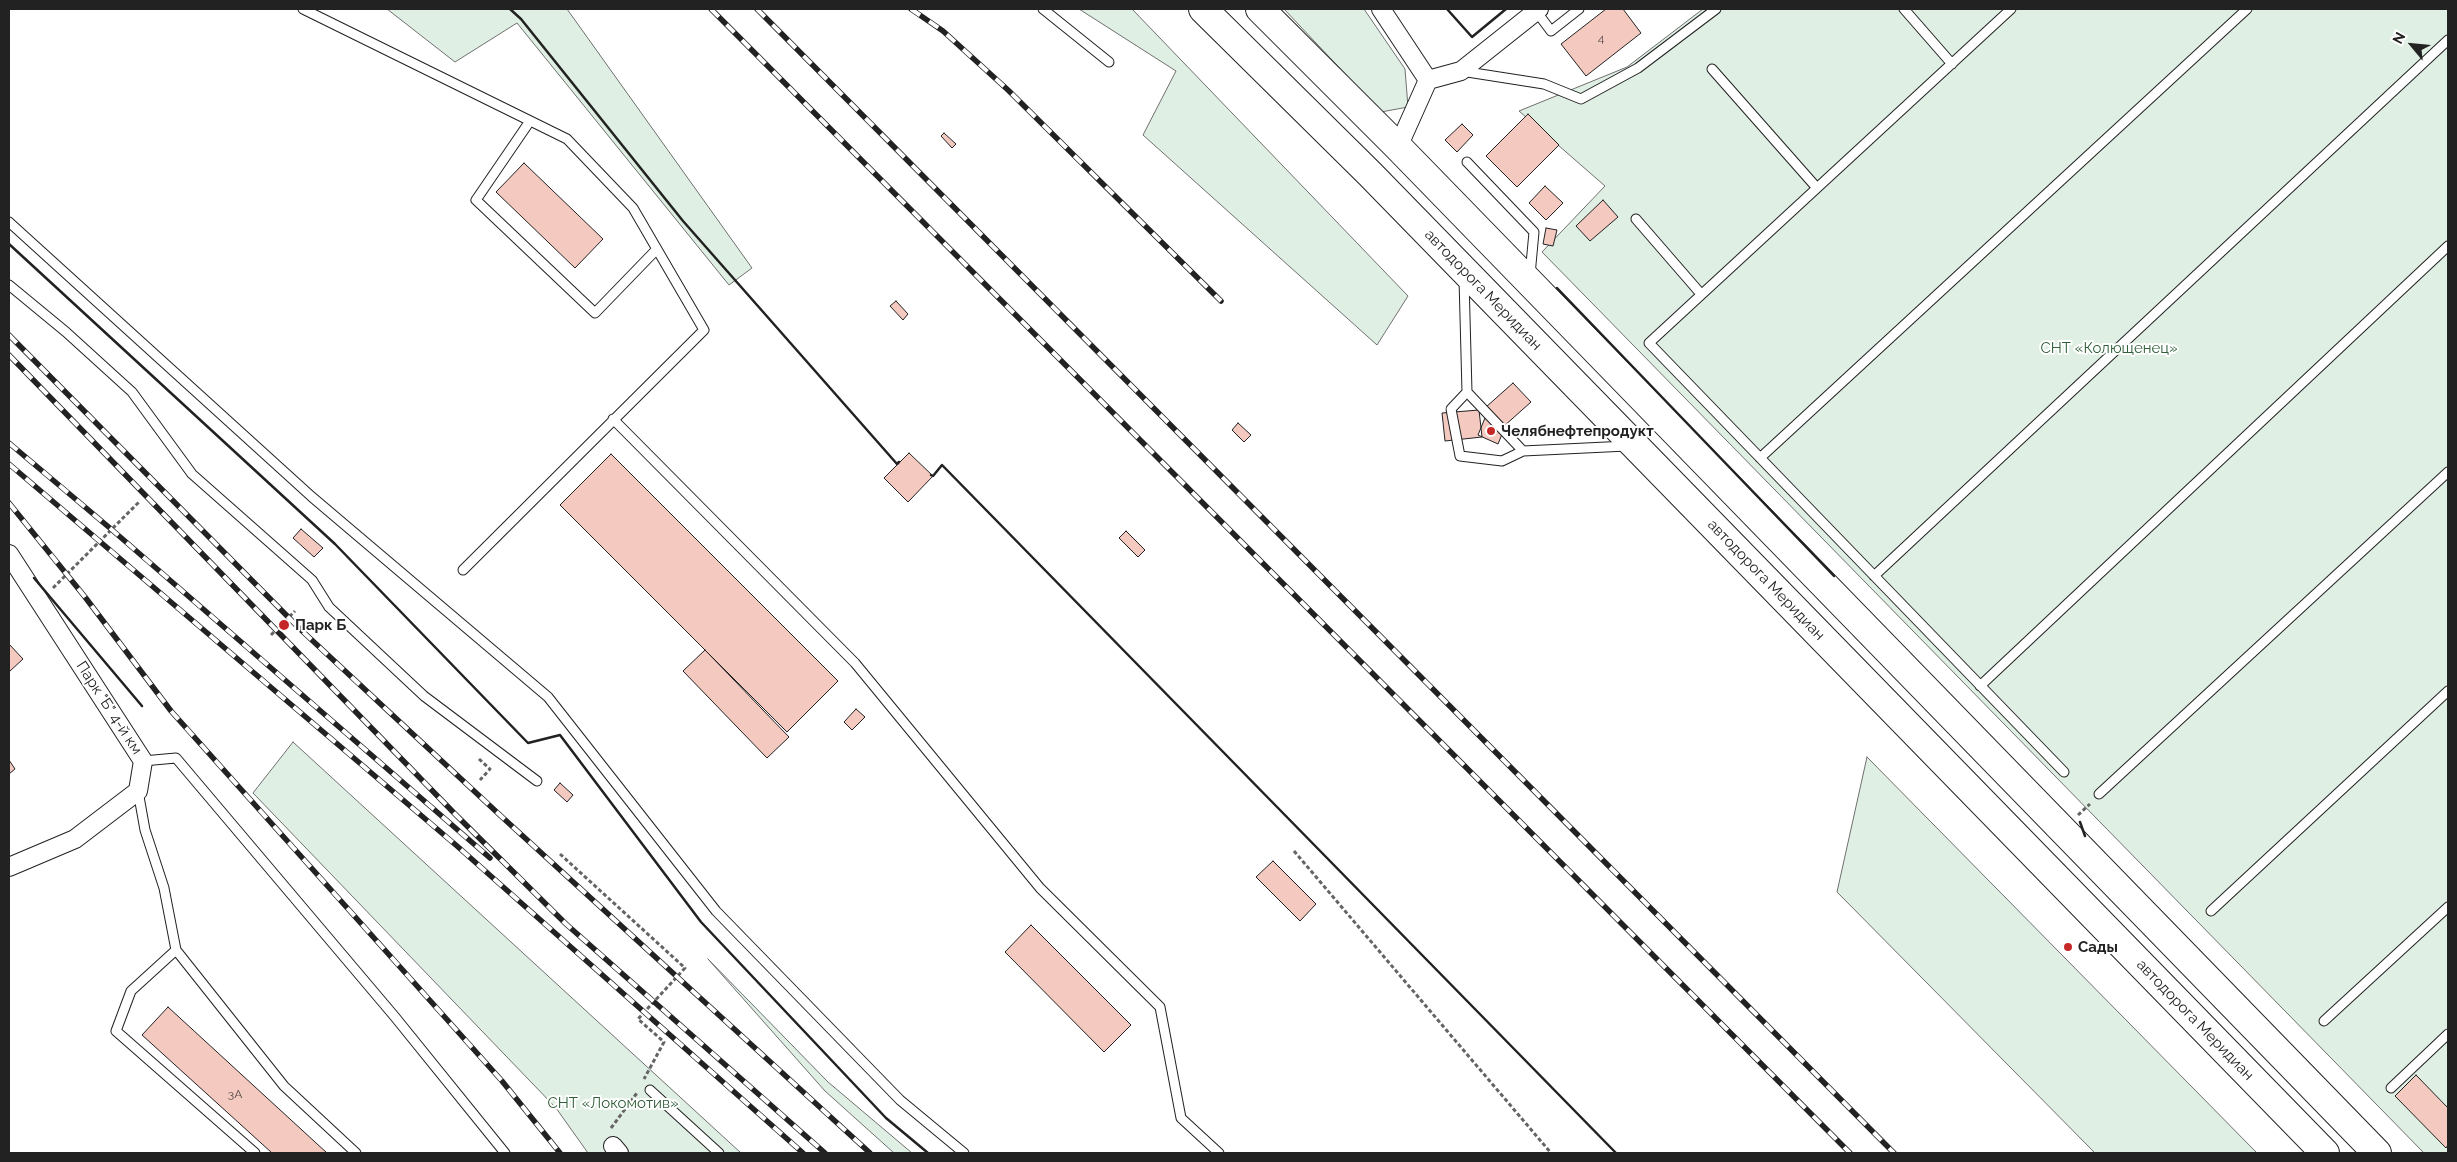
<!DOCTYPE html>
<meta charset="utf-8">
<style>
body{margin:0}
#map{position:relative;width:2457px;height:1162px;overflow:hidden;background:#fff;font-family:Raleway,sans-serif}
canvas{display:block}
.frame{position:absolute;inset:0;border:10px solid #222;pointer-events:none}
.north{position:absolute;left:2387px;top:20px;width:50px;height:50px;-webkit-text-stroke:4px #fff;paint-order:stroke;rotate:298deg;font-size:14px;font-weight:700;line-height:20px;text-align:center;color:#222}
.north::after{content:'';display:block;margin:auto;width:18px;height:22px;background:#222;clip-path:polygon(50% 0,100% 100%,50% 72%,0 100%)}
</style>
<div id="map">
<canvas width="2457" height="1162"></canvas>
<div class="frame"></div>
<div class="north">N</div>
</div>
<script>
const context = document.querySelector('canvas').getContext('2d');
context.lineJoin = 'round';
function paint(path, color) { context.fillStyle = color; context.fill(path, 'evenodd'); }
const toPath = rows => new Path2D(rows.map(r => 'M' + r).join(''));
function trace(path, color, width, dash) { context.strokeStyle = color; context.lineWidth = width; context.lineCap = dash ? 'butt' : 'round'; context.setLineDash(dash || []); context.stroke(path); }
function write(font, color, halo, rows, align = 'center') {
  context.font = font + ' Raleway,sans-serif'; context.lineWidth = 4; context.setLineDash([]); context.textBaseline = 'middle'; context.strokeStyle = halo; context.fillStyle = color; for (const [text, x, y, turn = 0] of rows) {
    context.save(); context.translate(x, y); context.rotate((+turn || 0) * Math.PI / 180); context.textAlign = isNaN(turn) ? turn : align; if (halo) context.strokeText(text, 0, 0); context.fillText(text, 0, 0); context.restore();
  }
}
const green = toPath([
 [387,9,567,9,752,268,729,285,517,23,455,62,387,9],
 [1079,9,1132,9,1408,296,1377,345,1143,135,1176,71,1079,9],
 [1284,9,1364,9,1405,69,1408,107,1381,112,1284,9],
 [1703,9,2448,9,2448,1153,2424,1153,1542,252,1605,186,1519,111,1627,67,1703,9],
 [293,742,741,1153,588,1153,556,1108,253,793,293,742],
 [1867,757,2257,1153,2095,1153,1837,892,1867,757],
 [708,959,828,1082,912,1153,894,1153,825,1091,708,959]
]);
const building = toPath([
 [1606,9,1623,9,1641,33,1586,76,1561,44,1606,9],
 [1528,114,1559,145,1517,187,1486,156,1528,114],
 [1462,124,1473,135,1457,152,1445,140,1462,124],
 [944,133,956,144,952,148,941,136,944,133],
 [524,163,603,239,575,268,496,192,524,163],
 [1545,186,1563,203,1546,220,1529,203,1545,186],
 [1603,200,1618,217,1590,241,1576,226,1603,200],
 [1546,228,1557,230,1553,246,1543,244,1546,228],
 [896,301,908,314,903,320,890,306,896,301],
 [1513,383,1531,402,1503,427,1486,407,1513,383],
 [1479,410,1482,437,1445,441,1442,413,1479,410],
 [1485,418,1505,427,1498,444,1478,435,1485,418],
 [1238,423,1251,435,1244,442,1232,430,1238,423],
 [909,453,933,476,908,502,884,478,909,453],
 [611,454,838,681,787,732,560,505,611,454],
 [301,529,323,548,314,557,293,538,301,529],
 [1126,531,1145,550,1138,557,1119,538,1126,531],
 [9,644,23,659,9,672,9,644],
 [705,650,789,737,767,758,683,671,705,650],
 [856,709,865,717,852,730,844,722,856,709],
 [9,760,15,769,9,774,9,760],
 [560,783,573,795,567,802,554,790,560,783],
 [1273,861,1316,904,1300,921,1256,877,1273,861],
 [1031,925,1131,1025,1104,1052,1005,952,1031,925],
 [168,1007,327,1153,272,1153,142,1035,168,1007],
 [2416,1075,2448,1108,2448,1145,2446,1148,2395,1096,2416,1075]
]);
const path = toPath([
 [53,588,139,502],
 [271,635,295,611],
 [479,759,490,769,480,780],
 [2078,815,2090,804],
 [1294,851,1551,1153],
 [560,854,685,968,638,1019,664,1042,644,1079],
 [611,1128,637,1093]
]);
const service = toPath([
 [303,9,567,139,633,208,704,330,463,570],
 [1043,9,1109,62],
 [1904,9,1952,64],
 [2011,9,1649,343,2064,772],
 [1536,11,1551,31,1579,9],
 [1712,69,1817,188],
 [1461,71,1544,84,1581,99,1638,68,1716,9],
 [530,121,476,200,595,313,656,250],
 [1467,162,1534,232,1530,275],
 [1636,219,1701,294],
 [9,222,312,497,548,697,716,911,900,1100,964,1153],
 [1464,279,1467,392,1523,451,1627,446],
 [9,285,66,332,132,392,192,474,312,580,329,607,424,696,537,781],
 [1467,392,1451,409,1460,456,1502,461,1523,451],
 [613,419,855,663,1040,888,1160,1007,1181,1118,1219,1153],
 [1760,458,2247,9],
 [1874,576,2448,40],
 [1980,686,2448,246],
 [143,761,176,758,395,1017,505,1153],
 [138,791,145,830,164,888,176,950,284,1086,356,1153],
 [2099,794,2448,472],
 [2211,911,2448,691],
 [176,950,131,991,116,1031,255,1153],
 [2324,1021,2448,907],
 [2391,1088,2448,1034],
 [650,1090,719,1153]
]);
const minor = toPath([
 [1381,9,1428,80,1398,147],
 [1428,80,1461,71,1539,9],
 [9,554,143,761,138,791,75,839,9,867],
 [613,1146,619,1153]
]);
const primary = toPath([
 [1203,9,1370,174,2325,1153],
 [1260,9,1398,147,2377,1153]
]);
const rail = toPath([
 [711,9,1850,1153],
 [757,9,1894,1153],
 [911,9,943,31,1008,90,1221,301],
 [9,335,300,629,502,817,870,1153],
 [9,355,455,814,566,924,825,1153],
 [9,443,111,529,490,858],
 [9,464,457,846,803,1153],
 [9,503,85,597,171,711,502,1081,560,1153]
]);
const fence = toPath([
 [521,19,683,221,881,446]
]);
const wall = toPath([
 [510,9,521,19,683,221,897,464,899,462],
 [1447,9,1472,37,1506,9],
 [9,244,335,544,528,743,560,735,701,922,886,1118,928,1153],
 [1557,288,1834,576],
 [931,475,933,476,942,465,1616,1153],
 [34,578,142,706],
 [2080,822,2085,836]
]);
const markers = [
 [1491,431,5,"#c62828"],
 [284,625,6,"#c62828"],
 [2068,947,5,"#c62828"]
];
const numberNames = [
 ["4",1601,38],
 ["3А",235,1094]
];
const streetNames = [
 ["автодорога Меридиан",1483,290,46],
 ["автодорога Меридиан",1766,580,46],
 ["Парк \"Б\" 4-й км",109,708,57],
 ["автодорога Меридиан",2195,1020,46]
];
const parkNames = [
 ["СНТ «Колющенец»",2109,348],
 ["СНТ «Локомотив»",613,1103]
];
const poiNames = [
 ["Челябнефтепродукт",1501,431],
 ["Парк Б",295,625],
 ["Сады",2078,947]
];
paint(green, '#e0efe3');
trace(green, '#6f6f6f', 1);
paint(building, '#f3c9c0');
trace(building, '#222', 1);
trace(service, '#222', 11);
trace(minor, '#222', 20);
trace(primary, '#222', 30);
trace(path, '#646464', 3, [4, 2.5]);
trace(service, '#fff', 9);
trace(minor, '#fff', 18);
trace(primary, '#fff', 28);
trace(rail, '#222', 5.5);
trace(rail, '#fff', 4, [11]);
trace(fence, '#222', 1, [6, 2.5]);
trace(wall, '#222', 2.5);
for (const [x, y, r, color] of markers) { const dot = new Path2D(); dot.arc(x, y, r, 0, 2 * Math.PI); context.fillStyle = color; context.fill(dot); trace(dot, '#fff', 2); }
write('12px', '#564c4a', null, numberNames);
write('15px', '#222', '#fff', streetNames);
write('15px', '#2f5e38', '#fff', parkNames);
write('bold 15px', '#222', '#fff', poiNames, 'left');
</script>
